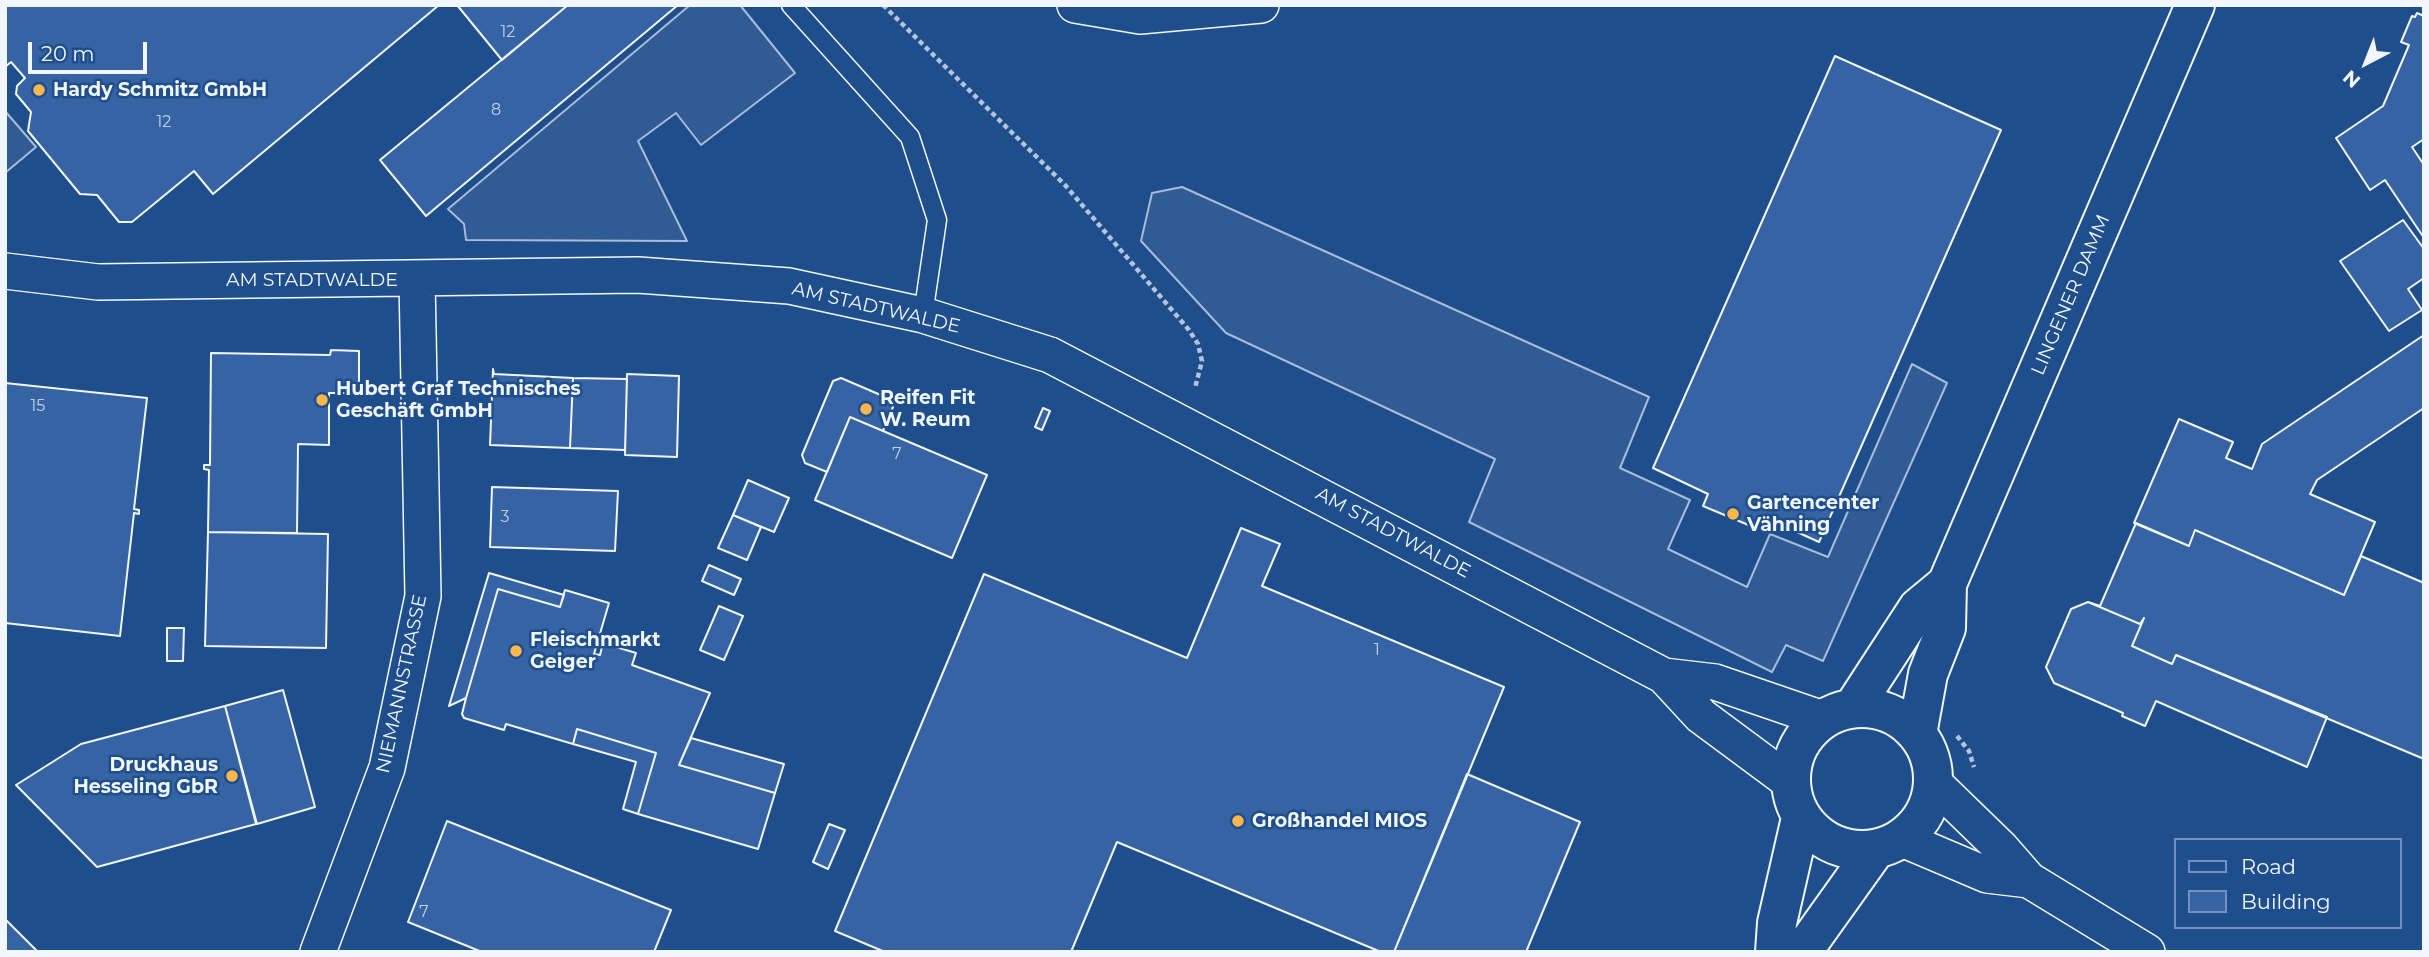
<!DOCTYPE html>
<meta charset="utf-8">
<style>
body{margin:0}
#map{position:relative;width:2429px;height:957px;overflow:hidden;background:#1f4e8c;font-family:Montserrat,sans-serif}
canvas{display:block}
.frame{position:absolute;inset:0;border:7px solid #f2f6ff;pointer-events:none}
.legend{position:absolute;left:2174px;top:838px;width:228px;height:91px;box-sizing:border-box;background:#1f4e8c;border:2px solid #7391ba;margin:0;padding:9px 12px;list-style:none;font-size:21px;color:#f2f6ff}
.legend li{display:flex;align-items:center;gap:14px;height:35px}
.legend b{width:35px;border:2px solid #7391ba}
.north{position:absolute;left:2331px;top:28px;width:70px;height:70px;-webkit-text-stroke:5px #1f4e8c;paint-order:stroke;rotate:222deg;font-size:19px;font-weight:700;line-height:28px;text-align:center;color:#f2f6ff}
.north::after{content:'';display:block;margin:auto;width:24px;height:32px;background:#f2f6ff;clip-path:polygon(50% 0,100% 100%,50% 72%,0 100%)}
.scale{position:absolute;left:28px;top:42px;width:119px;height:32px;box-sizing:border-box;border:4px solid #f2f6ff;border-top:0;padding-left:9px;font-size:21px;line-height:24px;white-space:nowrap;color:#f2f6ff;-webkit-text-stroke:5px #1f4e8c;paint-order:stroke}
</style>
<div id="map">
<canvas width="2429" height="957"></canvas>
<div class="frame"></div>
<ul class="legend">
<li><b style="height:9px;background:#1f4e8c"></b>Road</li>
<li><b style="height:19px;background:#3563a3"></b>Building</li>
</ul>
<div class="north">N</div>
<div class="scale">20 m</div>
</div>
<script>
const context = document.querySelector('canvas').getContext('2d');
context.lineJoin = 'round';
function paint(path, color) { context.fillStyle = color; context.fill(path, 'evenodd'); }
const toPath = rows => new Path2D(rows.map(r => 'M' + r).join(''));
function trace(path, color, width, dash) { context.strokeStyle = color; context.lineWidth = width; context.lineCap = dash ? 'butt' : 'round'; context.setLineDash(dash || []); context.stroke(path); }
function write(font, color, halo, rows, align = 'center') {
  context.font = font + ' Montserrat,sans-serif'; context.lineWidth = 5; context.setLineDash([]); context.textBaseline = 'middle'; context.strokeStyle = halo; context.fillStyle = color; for (const [text, x, y, turn = 0] of rows) {
    context.save(); context.translate(x, y); context.rotate((+turn || 0) * Math.PI / 180); context.textAlign = isNaN(turn) ? turn : align; if (halo) context.strokeText(text, 0, 0); context.fillText(text, 0, 0); context.restore();
  }
}
const built = toPath([
 [690,5,740,5,795,73,701,145,676,113,638,141,687,241,466,240,464,224,448,209,690,5],
 [5,111,36,147,5,173,5,111],
 [1182,187,1649,397,1620,468,1690,500,1668,549,1747,587,1770,534,1828,557,1912,364,1947,383,1823,661,1786,645,1772,672,1469,522,1495,459,1226,333,1141,241,1152,193,1182,187]
]);
const building = toPath([
 [5,5,439,5,213,194,194,171,132,222,119,222,97,195,80,194,28,131,31,112,16,94,17,86,25,78,11,62,5,67,5,5],
 [457,5,568,5,502,60,457,5],
 [568,5,678,5,426,216,380,160,568,5],
 [2417,13,2424,16,2424,139,2412,147,2424,165,2424,238,2385,180,2370,190,2336,138,2383,106,2409,45,2401,42,2412,16,2415,17,2417,13],
 [1835,56,2001,130,1819,542,1764,517,1758,529,1703,506,1708,494,1653,468,1835,56],
 [2403,220,2424,249,2424,278,2408,289,2422,310,2389,331,2340,261,2403,220],
 [2424,335,2424,408,2317,480,2310,494,2375,522,2344,595,2195,530,2189,546,2134,523,2179,419,2233,442,2226,458,2252,469,2262,444,2424,335],
 [331,350,359,351,359,393,329,393,329,445,298,444,297,533,208,532,209,470,204,469,204,465,210,465,211,353,330,355,331,350],
 [493,369,494,374,573,378,570,448,490,445,493,369],
 [627,374,679,376,677,457,625,455,627,374],
 [573,378,627,379,625,450,570,448,573,378],
 [841,378,890,399,893,407,883,431,850,417,827,472,805,463,802,455,833,381,841,378],
 [5,383,147,398,134,509,139,510,139,514,134,513,120,636,5,623,5,383],
 [1043,408,1050,411,1042,430,1035,427,1043,408],
 [850,417,987,475,952,558,815,500,850,417],
 [748,480,789,498,774,532,733,515,748,480],
 [492,487,618,491,615,551,490,547,492,487],
 [733,515,761,527,747,560,718,548,733,515],
 [2136,523,2189,546,2195,530,2344,595,2361,556,2424,583,2424,759,2176,655,2172,664,2132,646,2144,618,2140,624,2088,602,2100,606,2136,523],
 [1241,528,1280,544,1262,586,1504,687,1394,952,1381,952,1117,842,1071,952,885,952,835,931,984,574,1187,658,1241,528],
 [208,532,328,534,326,648,205,646,208,532],
 [709,565,741,579,734,595,702,581,709,565],
 [489,573,564,595,560,607,498,589,466,698,449,706,489,573],
 [498,589,560,607,565,590,609,603,594,654,600,655,603,643,636,653,632,665,710,693,679,765,775,793,758,849,638,814,656,753,577,729,573,744,506,724,504,730,464,718,462,714,466,698,498,589],
 [2088,602,2140,624,2144,618,2132,646,2172,664,2176,655,2327,717,2307,767,2156,701,2145,726,2122,716,2123,713,2054,683,2046,667,2071,609,2088,602],
 [719,606,743,616,724,660,700,650,719,606],
 [167,628,184,628,183,661,167,661,167,628],
 [283,690,315,807,257,824,225,706,283,690],
 [225,706,256,824,97,867,16,785,81,744,225,706],
 [577,729,656,753,638,814,623,809,636,762,573,744,577,729],
 [691,738,784,764,775,793,679,765,691,738],
 [1467,774,1580,822,1526,952,1394,952,1467,774],
 [447,821,671,910,654,952,482,952,408,922,447,821],
 [829,824,845,830,828,869,813,862,829,824],
 [5,919,38,952,5,952,5,919]
]);
const path = toPath([
 [883,5,1065,185,1189,330,1198,344,1202,361,1195,388],
 [1957,736,1969,751,1974,767]
]);
const lane = toPath([
 [791,5,910,137,937,220,923,315]
]);
const street = toPath([
 [1075,5,1140,16,1261,5],
 [5,271,98,282,638,275,789,286,923,315,1050,355,1664,676,1701,716,1790,782],
 [1664,676,1715,682,1823,719],
 [1934,783,2001,848,2029,880,2147,952],
 [1902,839,1987,875,2029,880],
 [318,952,387,768,423,596,417,279]
]);
const secondary = toPath([
 '1791 779a71 71 0 1 1 142 0a71 71 0 1 1-142 0Z',
 [1853,708,1918,608,1947,584],
 [1917,734,1928,674,1946,628,1947,584,2195,5],
 [1775,952,1777,923,1801,818],
 [1797,952,1810,941,1875,850]
]);
const markers = [
 [39,90,7,"#ffb74d"],
 [322,400,7,"#ffb74d"],
 [866,409,7,"#ffb74d"],
 [1733,514,7,"#ffb74d"],
 [516,651,7,"#ffb74d"],
 [232,776,7,"#ffb74d"],
 [1238,821,7,"#ffb74d"]
];
const numberNames = [
 ["12",508,32],
 ["8",496,110],
 ["12",164,122],
 ["15",38,406],
 ["7",897,454],
 ["3",505,517],
 ["1",1377,650],
 ["7",424,912]
];
const poiNames = [
 ["Hardy Schmitz GmbH",53,90],
 ["Hubert Graf Technisches",336,389],
 ["Geschäft GmbH",336,411],
 ["Reifen Fit",880,398],
 ["W. Reum",880,420],
 ["Gartencenter",1747,503],
 ["Vähning",1747,525],
 ["Fleischmarkt",530,640],
 ["Geiger",530,662],
 ["Druckhaus",218,765,"right"],
 ["Hesseling GbR",218,787,"right"],
 ["Großhandel MIOS",1252,821]
];
const streetNames = [
 ["AM STADTWALDE",312,280],
 ["LINGENER DAMM",2071,295,-67],
 ["AM STADTWALDE",876,308,13],
 ["AM STADTWALDE",1393,533,28],
 ["NIEMANNSTRASSE",402,684,-78]
];
paint(built, '#305b95');
trace(built, '#a8bbd7', 2);
paint(building, '#3563a3');
trace(building, '#f2f6ff', 2);
trace(lane, '#f2f6ff', 21);
trace(street, '#f2f6ff', 38);
trace(secondary, '#f2f6ff', 42);
trace(path, '#b3c4dc', 4.5, [5, 3.5]);
trace(lane, '#1f4e8c', 18);
trace(street, '#1f4e8c', 35);
trace(secondary, '#1f4e8c', 38);
for (const [x, y, r, color] of markers) { const dot = new Path2D(); dot.arc(x, y, r, 0, 2 * Math.PI); context.fillStyle = color; context.fill(dot); trace(dot, '#1f4e8c', 2.5); }
write('16px', '#c3d1e8', null, numberNames);
write('bold 19px', '#f2f6ff', '#1f4e8c', poiNames, 'left');
write('19px', '#f2f6ff', '#1f4e8c', streetNames);
</script>
